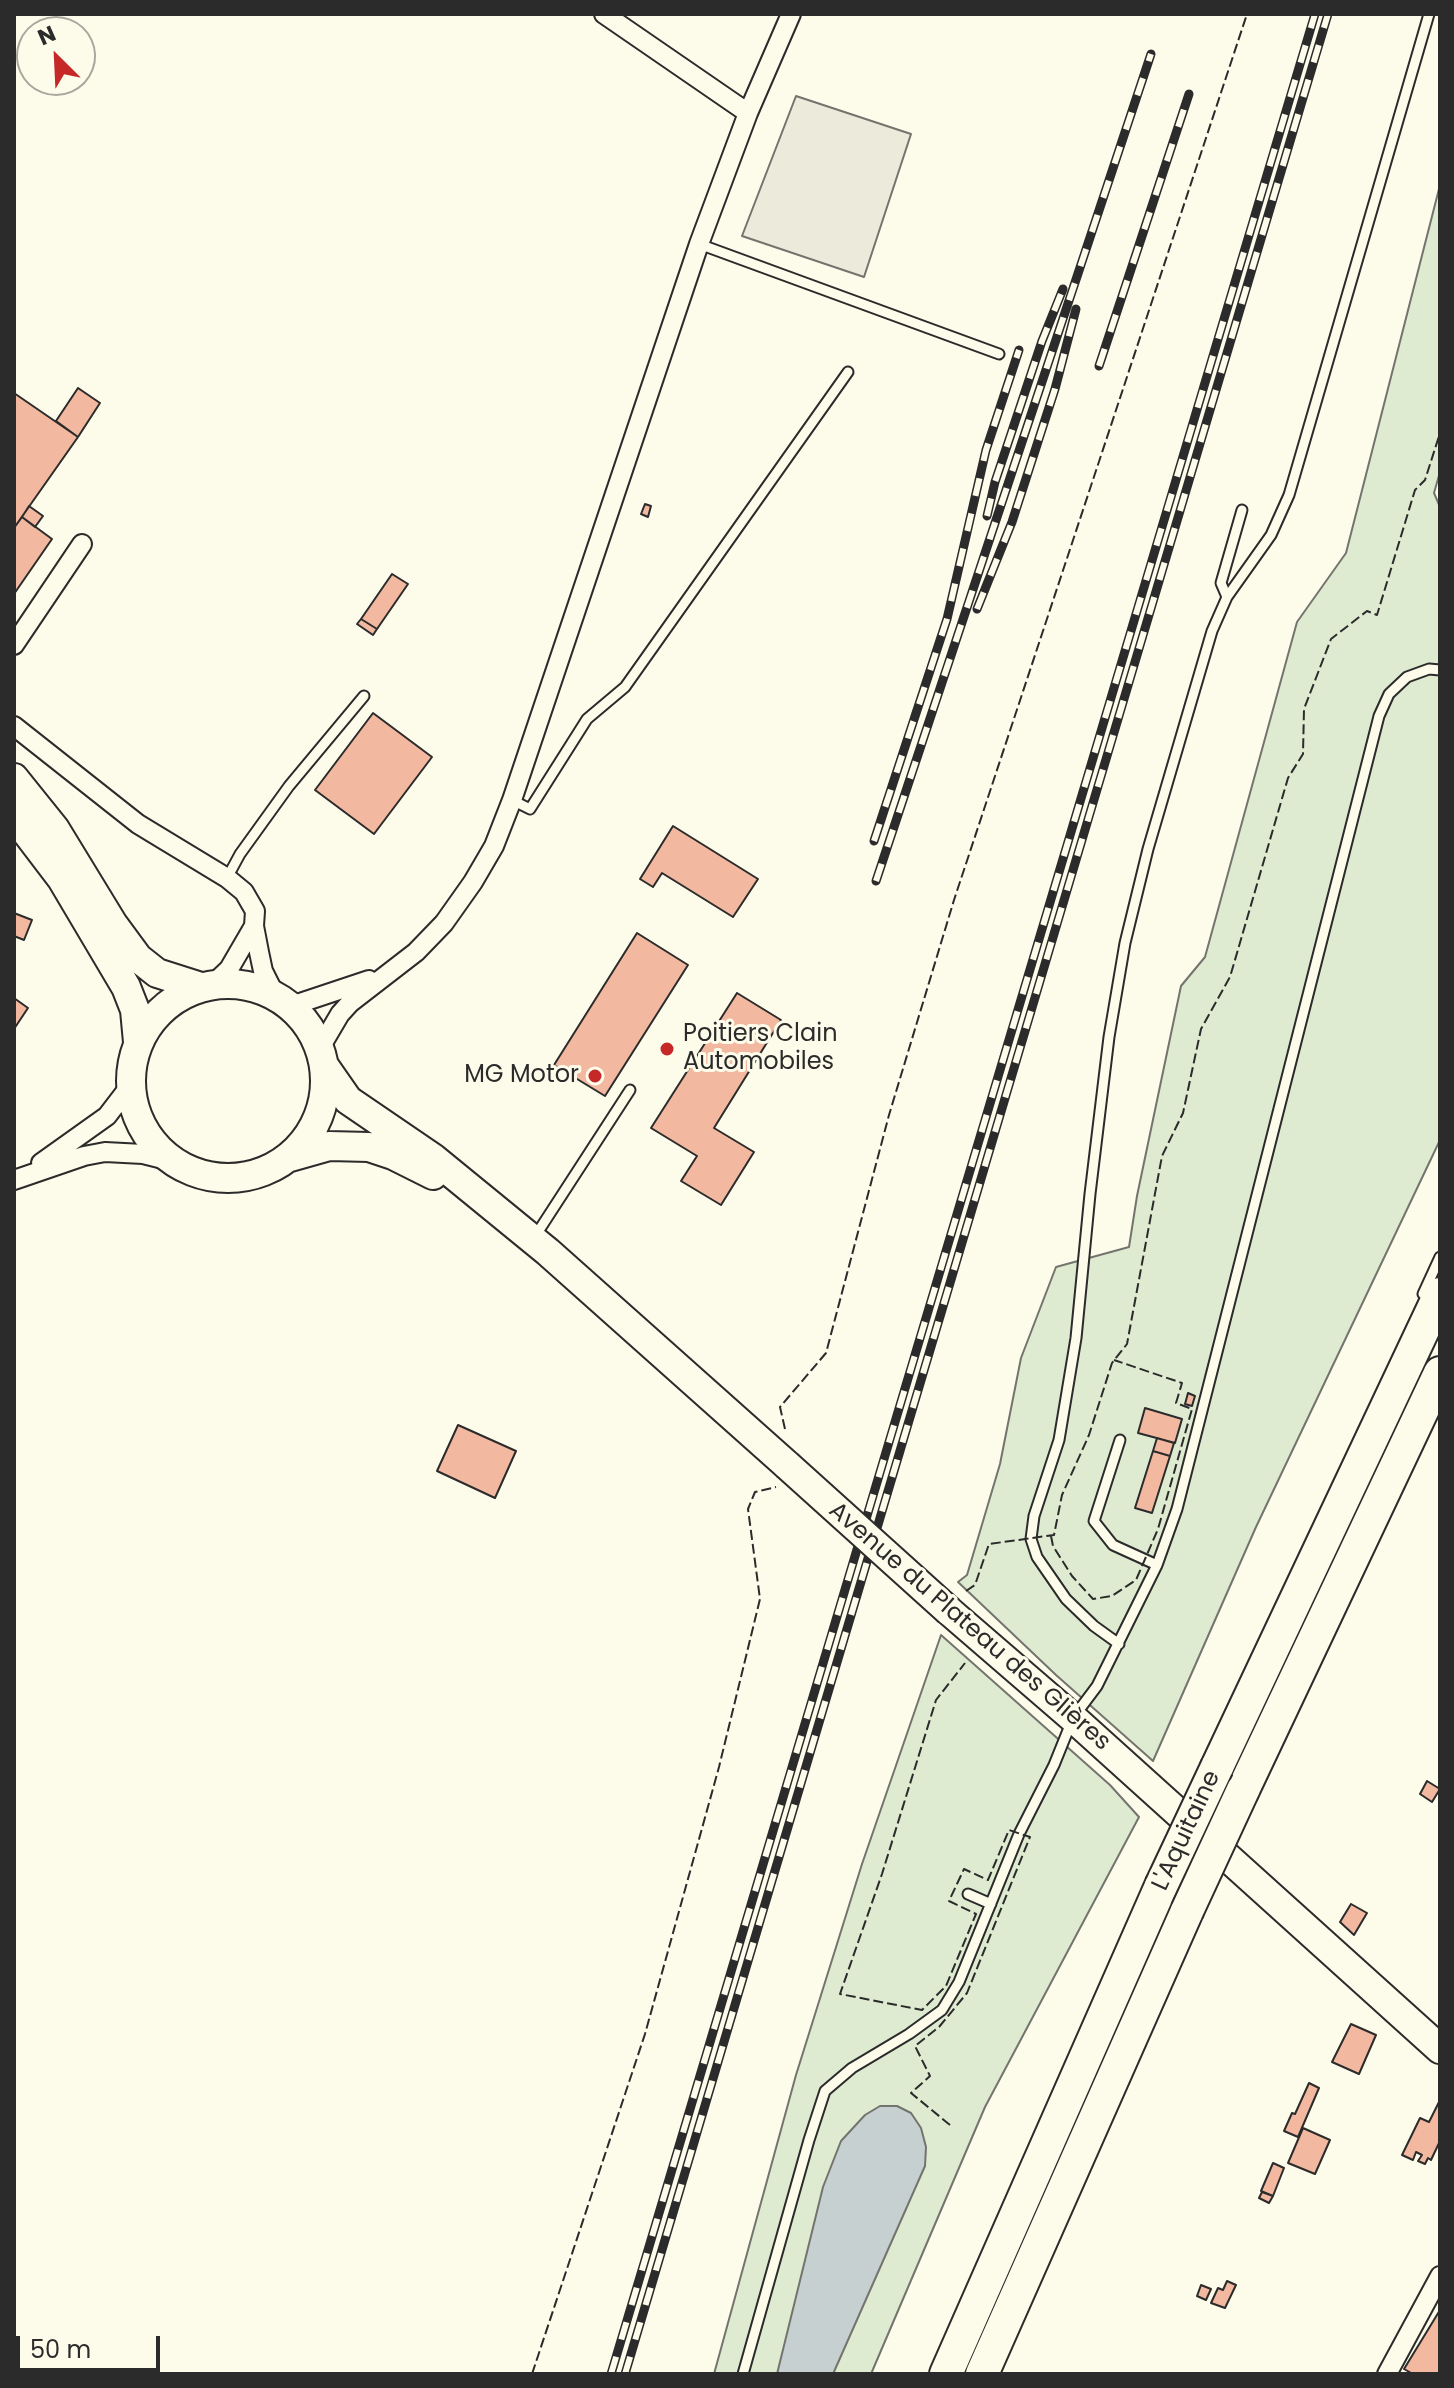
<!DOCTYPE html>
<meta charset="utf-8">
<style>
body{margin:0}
#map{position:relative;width:1454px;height:2388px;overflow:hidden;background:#fdfbea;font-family:Poppins,sans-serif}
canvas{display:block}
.frame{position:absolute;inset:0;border:16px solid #2b2b2b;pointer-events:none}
.north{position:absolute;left:16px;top:16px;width:80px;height:80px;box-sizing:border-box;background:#fdfbea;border:2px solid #a9a89e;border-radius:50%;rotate:336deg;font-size:22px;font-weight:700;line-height:32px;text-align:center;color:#2b2b2b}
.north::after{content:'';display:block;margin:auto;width:28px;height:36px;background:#c62828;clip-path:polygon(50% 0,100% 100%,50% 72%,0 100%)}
.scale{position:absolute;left:16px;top:2336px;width:144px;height:36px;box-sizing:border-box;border:4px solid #2b2b2b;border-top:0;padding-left:10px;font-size:24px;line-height:28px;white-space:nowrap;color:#2b2b2b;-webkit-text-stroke:6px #fdfbea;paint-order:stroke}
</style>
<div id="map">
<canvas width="1454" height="2388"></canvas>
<div class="frame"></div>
<div class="north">N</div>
<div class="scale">50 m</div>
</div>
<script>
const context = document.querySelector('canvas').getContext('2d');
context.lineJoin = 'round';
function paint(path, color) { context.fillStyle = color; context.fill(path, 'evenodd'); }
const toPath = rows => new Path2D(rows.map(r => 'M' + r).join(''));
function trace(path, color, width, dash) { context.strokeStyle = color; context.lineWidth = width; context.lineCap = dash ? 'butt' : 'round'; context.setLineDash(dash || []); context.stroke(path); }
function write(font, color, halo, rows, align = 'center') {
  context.font = font + ' Poppins,sans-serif'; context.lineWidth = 6; context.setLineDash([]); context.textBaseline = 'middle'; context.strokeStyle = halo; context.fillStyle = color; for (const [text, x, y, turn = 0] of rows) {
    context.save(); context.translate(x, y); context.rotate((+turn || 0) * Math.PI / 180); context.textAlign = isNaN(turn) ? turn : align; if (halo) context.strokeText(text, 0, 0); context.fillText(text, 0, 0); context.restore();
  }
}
const green = toPath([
 [1440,185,1440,472,1434,493,1440,507,1440,1140,1256,1527,1153,1761,1056,1675,958,1582,967,1575,1000,1464,1021,1358,1056,1267,1129,1247,1137,1196,1181,986,1205,957,1297,622,1346,553,1440,185],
 [941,1635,1110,1785,1139,1817,985,2107,871,2374,714,2374,796,2075,862,1864,941,1635]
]);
const parking = toPath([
 [796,96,911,134,864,277,742,236,796,96]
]);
const water = toPath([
 [880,2106,897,2106,911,2113,921,2128,926,2147,925,2166,833,2374,777,2374,823,2187,841,2141,865,2115,880,2106]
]);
const building = toPath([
 [78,388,100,403,78,437,56,421,78,388],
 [14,393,78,437,14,528,14,393],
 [645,504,651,506,648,517,641,514,645,504],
 [29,506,43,516,35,527,22,517,29,506],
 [22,517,52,539,14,594,14,528,22,517],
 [392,574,408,584,377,629,361,619,392,574],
 [361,619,377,629,373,635,357,624,361,619],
 [373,713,432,757,374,834,315,790,373,713],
 [673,826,758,879,733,917,662,873,653,887,640,879,673,826],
 [14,913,32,920,24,940,14,936,14,913],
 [637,933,688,965,605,1096,554,1065,637,933],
 [737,993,781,1020,714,1128,754,1152,721,1205,681,1181,697,1156,651,1128,737,993],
 [14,998,28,1008,14,1029,14,998],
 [1188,1393,1195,1396,1192,1406,1185,1404,1188,1393],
 [1145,1408,1182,1419,1175,1443,1138,1433,1145,1408],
 [458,1425,516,1451,495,1498,437,1471,458,1425],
 [1157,1438,1174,1443,1170,1456,1153,1451,1157,1438],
 [1153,1451,1170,1456,1152,1513,1135,1508,1153,1451],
 [1427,1781,1440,1789,1432,1802,1420,1794,1427,1781],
 [1351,1904,1367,1913,1354,1935,1340,1922,1351,1904],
 [1351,2024,1376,2035,1359,2074,1332,2062,1351,2024],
 [1309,2083,1319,2088,1298,2137,1284,2131,1292,2113,1295,2114,1309,2083],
 [1440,2100,1440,2141,1431,2160,1428,2158,1425,2164,1418,2161,1422,2155,1416,2152,1413,2160,1402,2155,1420,2118,1429,2122,1440,2100],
 [1303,2128,1330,2140,1315,2174,1288,2163,1303,2128],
 [1273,2163,1284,2168,1273,2196,1261,2191,1273,2163],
 [1262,2192,1273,2196,1269,2203,1259,2198,1262,2192],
 [1227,2281,1236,2285,1225,2308,1211,2303,1218,2288,1223,2290,1227,2281],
 [1201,2285,1211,2289,1206,2300,1197,2296,1201,2285],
 [1440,2310,1440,2374,1413,2374,1404,2369,1440,2310]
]);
const lane = toPath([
 [699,244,999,354],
 [1227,597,1221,583,1242,510],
 [512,800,530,809,587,719,625,687,848,372],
 [227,878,240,854,289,786,364,696],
 [534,1238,630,1090],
 [1423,1294,1440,1257],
 [1120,1440,1094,1521,1113,1545,1157,1565],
 [1119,1644,1094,1626,1066,1599,1037,1557,1031,1539,1034,1516,1059,1440,1076,1338,1090,1194,1109,1037,1125,943,1148,849,1212,631,1227,597,1271,535,1289,495,1429,14],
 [968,1894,991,1904],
 [743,2374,809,2140,825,2091,852,2068,909,2034,942,2010,959,1982,1019,1834,1054,1765,1073,1718,1097,1686,1157,1565,1177,1509,1379,716,1389,694,1407,677,1429,669,1440,670]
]);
const street = toPath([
 [604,14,748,113],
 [14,645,82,544],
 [14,726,138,824,227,878,244,892,255,911,254,926,259,952,263,971,275,995],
 [213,984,229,969,254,926],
 [291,1006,369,980],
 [320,1048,340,1014,350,1003,416,952,444,923,473,882,494,846,512,800,699,244,748,113,791,14],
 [41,1163,107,1116,130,1086],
 [14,1180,84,1156,105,1152,143,1154,171,1161],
 [1387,2374,1440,2276]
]);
const primary = toPath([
 [14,778,55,829,113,924,138,958,157,973,201,987],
 [14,816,62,879,126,987,135,1010,138,1042],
 '131 1081a97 97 0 1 1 194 0a97 97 0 1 1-194 0Z',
 [325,1067,348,1100,433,1158,548,1252,787,1465],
 [290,1157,329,1146,369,1147,393,1155,433,1175],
 [949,1611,1073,1718,1440,2049]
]);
const highway = toPath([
 [1217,1767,1440,1294],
 [1243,1790,1440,1373],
 [946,2374,1161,1886],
 [982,2374,1187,1911]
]);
const rail = toPath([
 [1099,366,1189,94],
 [987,516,995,482,1042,341,1063,289],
 [977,609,1012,522,1055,389,1076,309],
 [874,841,947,619,986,450,1019,350],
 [876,881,1151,54],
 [611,2374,1315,14],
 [625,2374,1328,14]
]);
const primaryBridge = toPath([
 [787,1465,949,1611]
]);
const highwayBridge = toPath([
 [1161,1886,1217,1767],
 [1187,1911,1243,1790]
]);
const fence = toPath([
 [785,1429,780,1407,826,1353,889,1115,954,900,1247,14],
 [1051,1536,1053,1546,1072,1576,1093,1599,1112,1596,1136,1580,1158,1529,1192,1409,1176,1403,1182,1383,1114,1360],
 [966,1591,975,1585,989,1544,1054,1535,1062,1495,1089,1435,1112,1363,1127,1344,1162,1156,1183,1113,1201,1029,1230,977,1288,778,1303,754,1304,709,1331,639,1367,611,1377,615,1415,490,1425,480,1440,433],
 [950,2125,911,2093,930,2076,915,2046,939,2027,967,1993,1030,1837,1009,1830,988,1880,964,1869,949,1901,976,1914,946,1986,922,2010,840,1994,882,1874,936,1700,965,1663],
 [532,2374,645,2034,719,1767,760,1599,748,1509,755,1492,776,1487]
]);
const markers = [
 [667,1049,8,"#c62828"],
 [595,1076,8,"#c62828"]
];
const poiNames = [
 ["Poitiers Clain",683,1035],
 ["Automobiles",683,1063],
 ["MG Motor",579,1076,"right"]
];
const streetNames = [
 ["Avenue du Plateau des Glières",969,1627,41],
 ["L'Aquitaine",1187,1831,-65]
];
paint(green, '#deebd1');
trace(green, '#74746e', 2);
paint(parking, '#eceadb');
trace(parking, '#74746e', 2);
paint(water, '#c7d0d0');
trace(water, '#74746e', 2);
paint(building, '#f2b8a0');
trace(building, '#2b2b2b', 2);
trace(lane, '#2b2b2b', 13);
trace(street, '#2b2b2b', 22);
trace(primary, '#2b2b2b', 32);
trace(highway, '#2b2b2b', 36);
trace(lane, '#fdfbea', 9);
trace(street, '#fdfbea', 18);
trace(primary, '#fdfbea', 28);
trace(highway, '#fdfbea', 32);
trace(rail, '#2b2b2b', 9);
trace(rail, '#fdfbea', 6, [18]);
trace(primaryBridge, '#2b2b2b', 32, []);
trace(highwayBridge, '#2b2b2b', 36, []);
trace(primaryBridge, '#fdfbea', 28);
trace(highwayBridge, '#fdfbea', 32);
trace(fence, '#2b2b2b', 2, [10, 4]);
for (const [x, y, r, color] of markers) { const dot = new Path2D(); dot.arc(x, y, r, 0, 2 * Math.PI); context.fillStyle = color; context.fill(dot); trace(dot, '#fdfbea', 3); }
write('24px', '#2b2b2b', '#fdfbea', poiNames, 'left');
write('24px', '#2b2b2b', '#fdfbea', streetNames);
</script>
